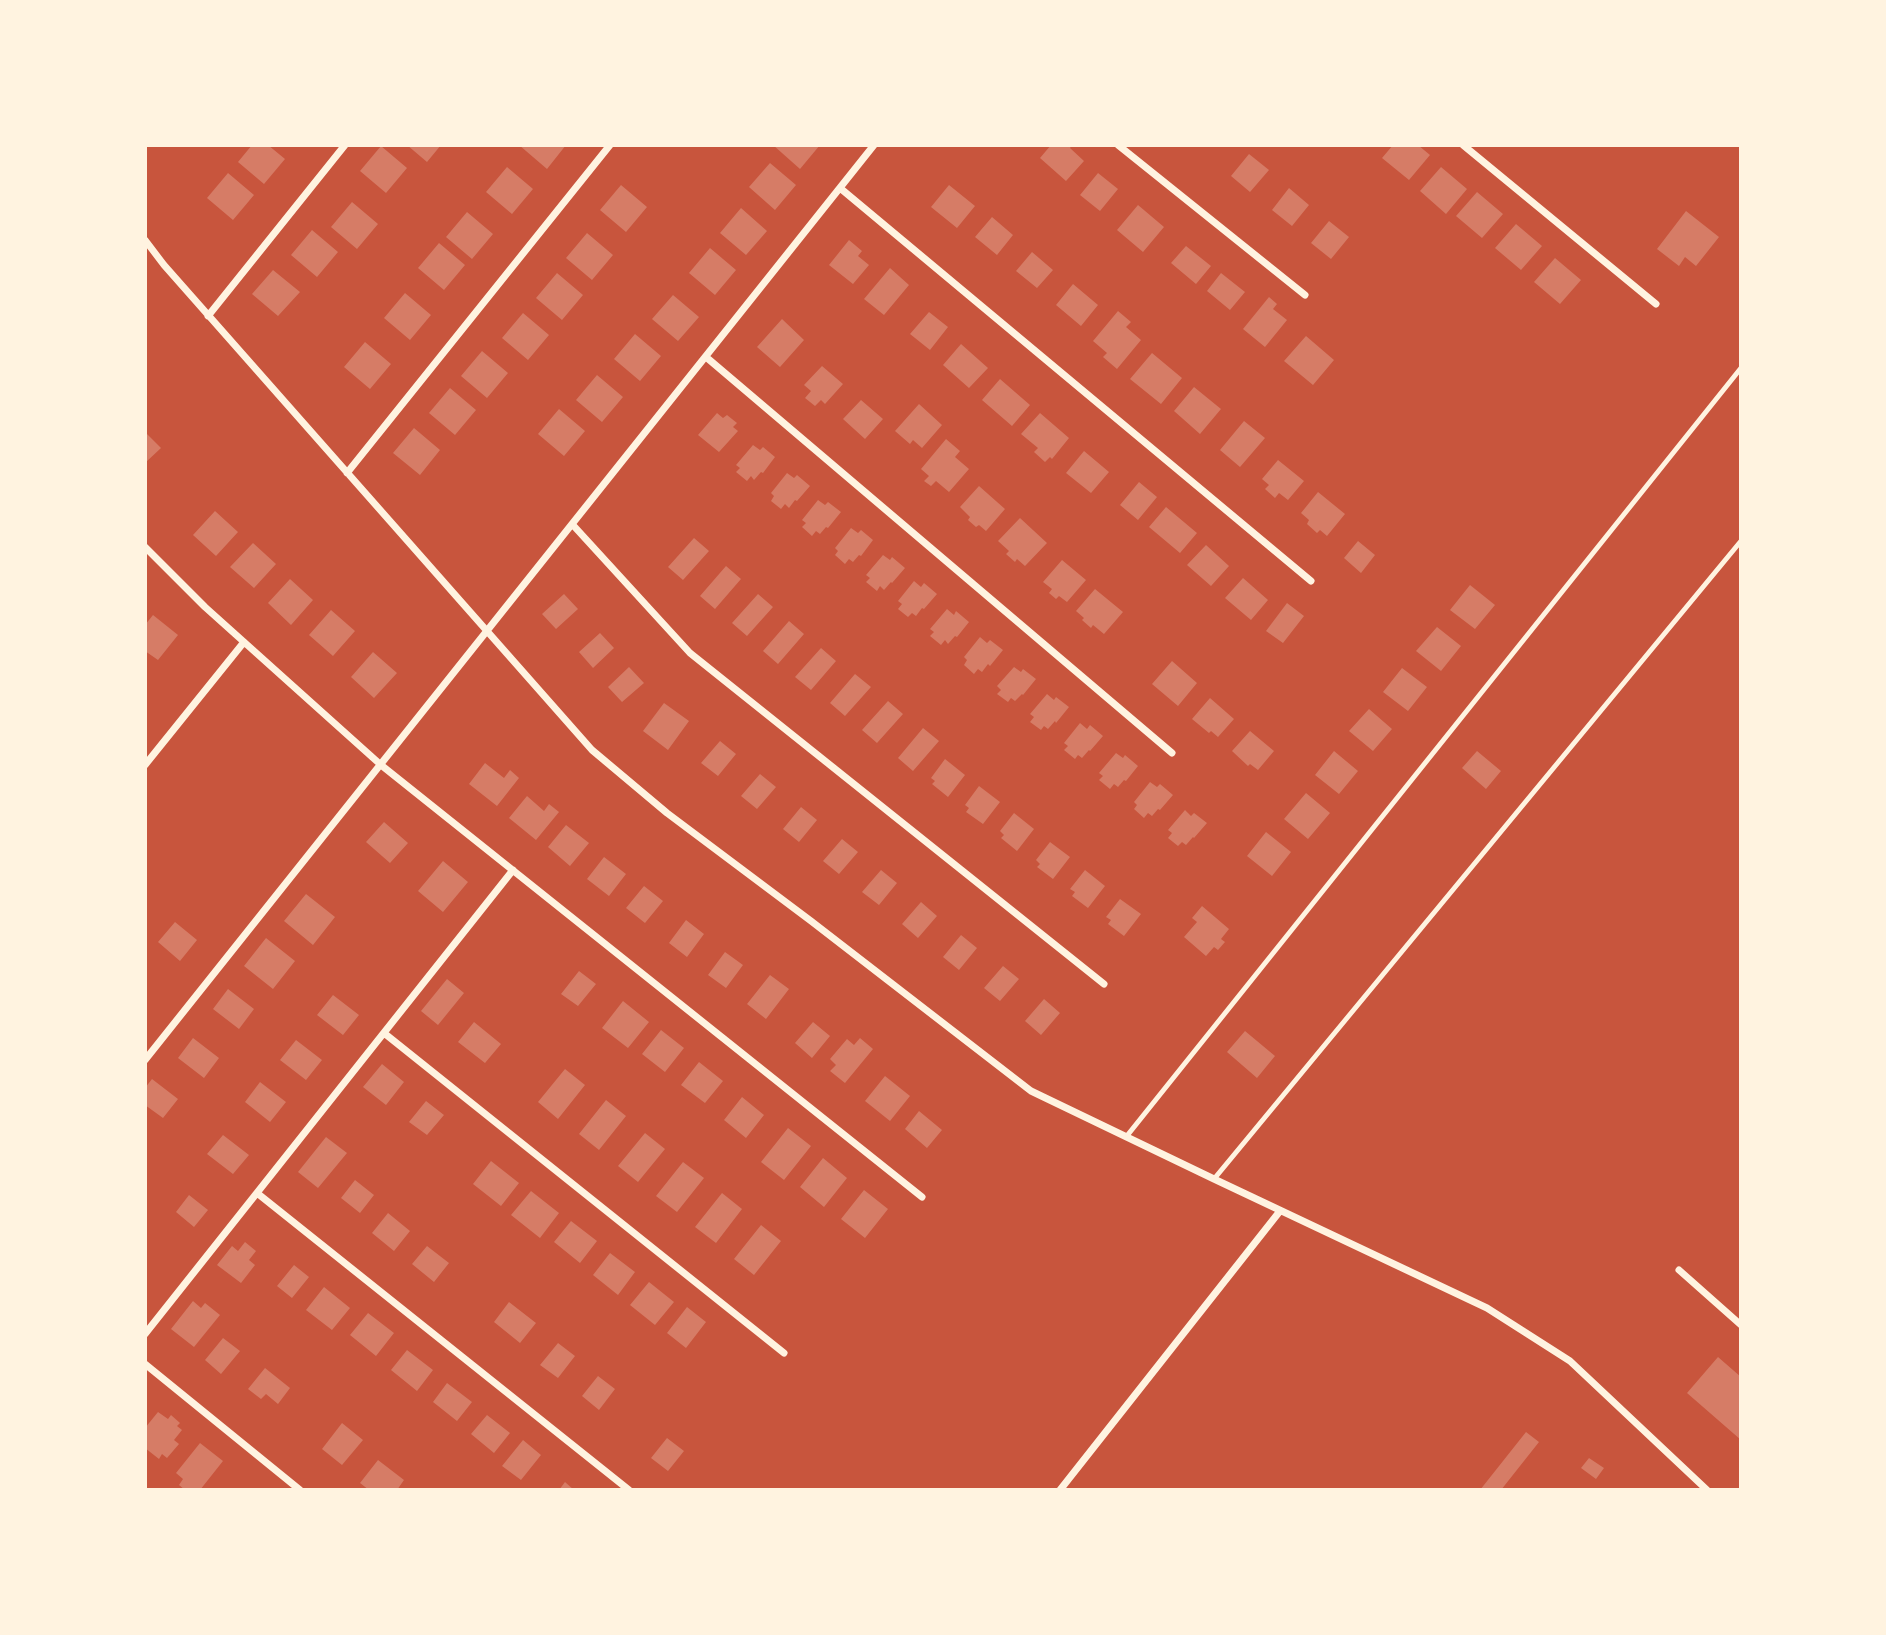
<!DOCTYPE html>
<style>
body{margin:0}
#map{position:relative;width:1886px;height:1635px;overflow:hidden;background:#c8553d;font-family:"Roboto Condensed",sans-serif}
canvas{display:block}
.frame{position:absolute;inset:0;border:147px solid #fff3e0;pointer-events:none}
</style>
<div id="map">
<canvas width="1886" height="1635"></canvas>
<div class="frame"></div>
</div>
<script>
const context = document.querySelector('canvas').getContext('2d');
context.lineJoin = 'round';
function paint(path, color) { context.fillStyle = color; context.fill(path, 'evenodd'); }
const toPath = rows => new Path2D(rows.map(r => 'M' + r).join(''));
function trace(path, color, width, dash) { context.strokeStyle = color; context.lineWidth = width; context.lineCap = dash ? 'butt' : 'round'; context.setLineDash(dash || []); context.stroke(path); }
const building = toPath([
 [252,145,268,145,285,159,264,184,238,162],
 [407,145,441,145,427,162],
 [519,145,566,145,547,169],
 [773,145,820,145,800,169],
 [1051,145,1072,145,1070,148,1084,161,1066,181,1040,158],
 [1393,145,1418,145,1430,155,1409,180,1382,158],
 [381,146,407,168,386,193,360,171],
 [1249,154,1269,170,1250,192,1231,176],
 [770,163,796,185,775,210,749,187],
 [507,167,533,189,512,214,486,192],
 [1441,167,1467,189,1446,214,1420,191],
 [228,173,254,195,233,220,207,198],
 [1098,173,1118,189,1100,211,1080,195],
 [621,185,647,207,626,232,600,210],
 [949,185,975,206,957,228,931,207],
 [1289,188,1309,205,1292,226,1272,210],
 [1477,192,1503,214,1482,238,1456,216],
 [352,202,378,224,357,249,331,227],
 [1138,205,1164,227,1143,252,1117,230],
 [741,208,767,231,746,255,720,233],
 [1686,211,1719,237,1696,266,1685,257,1679,266,1657,249],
 [467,212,493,234,472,259,446,237],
 [992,217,1013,235,997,255,975,237],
 [1329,221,1349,237,1331,259,1311,243],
 [1516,224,1542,246,1521,270,1495,248],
 [312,230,338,252,317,277,291,255],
 [587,233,613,255,592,280,566,258],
 [849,240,862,251,858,256,869,265,853,284,829,265],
 [439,243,465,265,444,290,418,268],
 [1186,246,1211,266,1196,284,1171,263],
 [710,248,736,270,715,295,689,273],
 [1032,252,1053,270,1037,288,1016,271],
 [1555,258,1581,280,1560,304,1534,282],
 [890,268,909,285,884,315,864,299],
 [273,270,300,292,278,316,252,294],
 [557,273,583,295,562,320,536,298],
 [1221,273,1245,292,1230,310,1207,291],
 [1073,284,1098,305,1081,326,1056,305],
 [405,293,431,315,410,340,384,318],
 [673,295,699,317,678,341,652,319],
 [1269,297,1277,304,1273,309,1287,320,1265,347,1243,329],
 [1118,311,1131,322,1126,327,1141,340,1117,369,1103,357,1107,353,1093,341],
 [929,312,948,327,930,350,910,334],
 [523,313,549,335,528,360,502,338],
 [782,319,804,340,780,367,757,347],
 [635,334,661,356,640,381,614,359],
 [1306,336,1334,360,1313,385,1284,361],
 [365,342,391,364,370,389,344,367],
 [961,344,988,368,969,388,943,365],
 [482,351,508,373,487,398,461,376],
 [1152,353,1182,378,1161,404,1130,379],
 [822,366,843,384,825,404,821,400,815,406,805,398,811,391,804,385],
 [597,375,623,397,602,422,576,400],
 [1000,379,1030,405,1012,426,982,400],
 [1194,387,1221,409,1200,434,1174,411],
 [450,388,476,410,455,435,429,413],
 [861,400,883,419,865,439,843,419],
 [919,404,942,425,922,448,913,440,910,444,895,431],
 [559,409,585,431,564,456,538,434],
 [717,413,723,418,727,415,737,423,733,427,738,431,719,452,698,435],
 [1040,413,1069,438,1052,459,1050,457,1045,462,1034,452,1038,448,1021,434],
 [1244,421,1265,438,1240,467,1220,450],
 [414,428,440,450,420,475,393,453],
 [145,432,161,448,145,463],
 [946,439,960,451,955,457,969,469,949,492,936,481,931,486,924,481,929,476,921,469],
 [753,445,760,450,763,447,775,457,763,473,761,472,754,480,751,476,747,481,736,472,740,468,736,465],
 [1084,451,1109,472,1091,493,1066,473],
 [1278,460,1304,481,1288,500,1279,493,1275,498,1265,489,1269,485,1262,479],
 [787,473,794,478,797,475,810,486,797,501,795,500,789,508,785,504,781,509,771,501,774,496,771,493],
 [1139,482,1157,497,1138,520,1120,505],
 [979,486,1005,509,986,531,979,525,976,527,968,520,970,517,960,507],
 [1318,492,1345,514,1327,536,1320,530,1317,533,1307,524,1309,520,1301,513],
 [818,500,825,505,828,502,841,512,828,528,826,527,820,534,816,531,812,536,802,527,806,523,802,520],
 [1166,507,1197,533,1180,553,1149,527],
 [215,511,238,532,216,556,193,535],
 [1020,518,1047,543,1025,566,1017,559,1015,562,1006,554,1009,551,998,541],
 [851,528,858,533,861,530,873,540,861,556,859,555,853,562,849,559,845,564,835,555,838,551,835,548],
 [694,538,709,551,683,580,668,567],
 [1358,541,1375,555,1361,573,1344,558],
 [253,543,276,564,254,588,230,567],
 [1206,545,1229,566,1211,586,1187,565],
 [883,555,890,560,892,557,905,568,892,583,891,582,884,590,880,586,877,591,866,582,870,578,866,575],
 [1062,560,1086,580,1067,602,1059,596,1056,599,1049,593,1052,589,1043,582],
 [726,566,741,579,715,609,700,596],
 [1243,578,1268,600,1251,620,1225,598],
 [290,579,313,600,291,625,268,603],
 [914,581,921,587,924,583,937,594,924,609,922,608,916,616,912,613,908,617,898,609,902,604,898,601],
 [1470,585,1495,605,1475,629,1450,610],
 [1095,589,1123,612,1104,634,1093,625,1091,628,1082,620,1084,618,1076,611],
 [564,594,578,609,556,629,542,614],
 [758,594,773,607,747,636,732,623],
 [1287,603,1304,616,1283,643,1266,631],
 [947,609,954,615,956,611,969,622,957,637,955,636,948,644,945,640,941,645,930,636,934,632,930,629],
 [331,610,355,631,333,656,309,635],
 [153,615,178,635,158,660,145,651,145,625],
 [789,621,804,634,778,664,763,651],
 [1437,627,1461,646,1441,671,1416,651],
 [600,633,614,648,593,668,579,652],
 [980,637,987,643,990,640,1003,650,990,666,988,664,982,672,978,669,974,674,964,665,967,660,964,657],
 [821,648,836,661,811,690,795,677],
 [373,652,397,673,374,698,351,677],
 [1172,661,1197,683,1178,706,1152,684],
 [629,667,644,683,622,702,608,687],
 [1014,667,1021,672,1023,669,1036,679,1023,695,1022,694,1015,701,1011,698,1008,702,997,694,1001,690,997,686],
 [1402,668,1427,687,1408,711,1383,692],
 [855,674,871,687,845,716,830,703],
 [1047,694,1054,700,1056,697,1069,707,1056,723,1055,721,1048,729,1044,726,1041,730,1030,722,1034,717,1030,714],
 [1210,698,1234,719,1218,737,1211,731,1209,733,1192,719],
 [888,701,903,714,877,743,862,730],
 [664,703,689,721,668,750,643,731],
 [1369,709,1392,729,1373,751,1349,731],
 [1080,723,1087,729,1090,725,1103,736,1090,751,1089,750,1082,758,1078,755,1075,759,1064,750,1068,746,1064,743],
 [923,728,939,741,913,771,898,758],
 [1250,731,1274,751,1258,770,1250,764,1248,766,1232,751],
 [720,741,736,754,718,776,701,763],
 [1334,751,1358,771,1339,794,1315,775],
 [1477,751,1501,771,1486,789,1462,768],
 [1116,753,1123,758,1125,755,1138,766,1126,781,1124,780,1118,787,1114,784,1110,789,1099,780,1103,776,1099,773],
 [945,759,965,775,948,797,932,784,935,781,931,778],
 [485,763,504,778,510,770,519,778,497,806,469,784],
 [760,774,776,787,757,809,741,796],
 [1150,782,1157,787,1160,784,1173,795,1160,810,1158,809,1152,816,1148,813,1144,818,1134,809,1137,805,1134,802],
 [979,786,1000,802,983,824,966,812,969,808,965,805],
 [1306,793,1330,813,1308,839,1284,819],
 [527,796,544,811,549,804,559,812,536,840,509,818],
 [801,807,817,820,799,842,783,829],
 [1185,810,1191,816,1194,813,1207,823,1194,838,1193,837,1186,845,1182,842,1178,846,1168,838,1172,833,1168,830],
 [1014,813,1034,829,1017,851,1001,838,1004,835,1000,831],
 [384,822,408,843,390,863,366,842],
 [566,825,589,843,570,866,548,847],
 [1266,832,1291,852,1272,876,1247,856],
 [842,839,858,852,839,874,823,861],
 [1050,842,1070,857,1053,879,1037,867,1040,864,1036,860],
 [604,857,626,874,609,896,587,879],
 [443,861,468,882,443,912,418,891],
 [881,870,897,883,879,905,862,892],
 [1085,870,1105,886,1088,908,1072,896,1075,892,1070,889],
 [644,886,663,901,645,923,626,908],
 [306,894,335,917,313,945,284,921],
 [1120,899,1141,914,1124,936,1108,924,1111,920,1106,917],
 [921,902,937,916,918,938,902,924],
 [1202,906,1229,929,1221,939,1225,942,1218,950,1214,947,1206,956,1184,937,1197,922,1192,918],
 [686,920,704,934,687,957,669,943],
 [175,922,197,940,180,961,158,942],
 [961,935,977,948,959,970,943,957],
 [266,938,295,961,273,989,244,966],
 [725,952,743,965,726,988,708,975],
 [1003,966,1019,979,1000,1001,984,988],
 [579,971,596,984,578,1006,561,994],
 [770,975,789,989,766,1019,747,1004],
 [447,979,464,993,438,1025,421,1011],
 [228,989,254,1009,239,1029,213,1009],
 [333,995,359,1015,343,1035,317,1015],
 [1044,999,1060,1013,1041,1035,1025,1021],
 [623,1001,649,1022,628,1048,602,1028],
 [474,1022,501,1044,485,1063,458,1042],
 [813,1022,830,1036,812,1058,795,1043],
 [661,1030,684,1048,665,1072,642,1054],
 [1245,1031,1275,1056,1257,1078,1227,1052],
 [193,1038,219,1058,204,1078,178,1058],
 [860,1038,873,1049,845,1083,830,1071,836,1065,830,1059,847,1039,854,1045],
 [296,1040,322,1060,306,1080,280,1060],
 [699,1062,723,1081,705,1103,681,1085],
 [382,1064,404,1082,386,1105,363,1087],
 [565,1069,585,1085,558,1119,538,1102],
 [885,1076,910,1096,890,1121,865,1101],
 [152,1079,178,1099,163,1118,145,1105,145,1088],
 [260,1082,286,1102,270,1122,245,1102],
 [742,1097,764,1115,746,1138,724,1120],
 [606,1100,626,1116,599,1150,579,1134],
 [426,1101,444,1115,427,1135,409,1122],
 [919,1111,942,1130,927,1148,905,1129],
 [788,1128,811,1146,784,1180,761,1162],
 [645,1133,665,1149,638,1182,618,1166],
 [223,1135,249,1155,233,1174,207,1154],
 [326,1137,347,1153,318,1188,298,1172],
 [823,1158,847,1178,824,1207,800,1187],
 [491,1161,519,1183,501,1206,473,1184],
 [683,1162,704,1178,677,1212,656,1196],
 [355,1180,374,1195,360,1213,341,1198],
 [864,1190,888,1209,865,1238,841,1219],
 [531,1191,559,1213,540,1238,511,1215],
 [722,1193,742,1209,716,1243,695,1227],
 [189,1195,208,1210,194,1227,176,1212],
 [388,1213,410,1231,394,1251,372,1233],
 [571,1221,597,1241,580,1263,554,1242],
 [761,1225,781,1241,754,1275,734,1259],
 [245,1242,256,1251,249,1260,255,1265,241,1283,217,1265,232,1246,238,1251],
 [427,1246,449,1263,434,1282,412,1264],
 [610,1253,635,1272,618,1295,593,1275],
 [294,1265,309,1277,292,1298,277,1286],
 [649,1282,674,1302,655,1325,630,1305],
 [324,1287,350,1308,332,1330,306,1310],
 [193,1301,201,1308,205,1303,220,1315,194,1347,171,1329],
 [509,1302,536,1323,520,1343,494,1322],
 [687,1307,706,1322,686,1348,667,1333],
 [368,1313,394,1333,376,1356,350,1335],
 [223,1338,240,1351,221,1374,205,1360],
 [558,1343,575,1356,558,1378,540,1365],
 [407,1350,433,1370,417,1391,391,1370],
 [1718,1357,1741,1377,1741,1440,1687,1393],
 [265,1368,290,1388,278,1404,266,1394,261,1399,248,1389],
 [598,1376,615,1389,599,1410,582,1396],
 [447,1383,472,1402,457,1421,433,1402],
 [158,1412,168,1419,171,1415,180,1423,177,1426,182,1430,174,1440,179,1444,167,1458,162,1454,159,1459,145,1448,145,1428],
 [487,1415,510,1433,494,1453,471,1434],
 [342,1423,363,1440,342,1465,322,1449],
 [1526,1432,1539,1442,1501,1490,1480,1490],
 [667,1438,684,1451,668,1471,651,1458],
 [523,1440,541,1455,521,1480,502,1466],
 [200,1443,223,1461,200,1490,185,1490,179,1485,183,1479,176,1473],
 [1589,1458,1604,1468,1596,1479,1581,1468],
 [378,1460,404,1480,397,1490,369,1490,360,1483],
 [565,1482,574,1490,559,1490]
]);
const service = toPath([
 [1126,1137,1741,368],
 [1214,1179,1741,541]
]);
const minor = toPath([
 [1118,145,1305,295],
 [1463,145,1656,304],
 [840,188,1311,581],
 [145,240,164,265,592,750,667,813,811,921,1031,1091,1214,1179,1487,1308,1570,1361,1707,1490],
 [208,316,345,145],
 [706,357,1172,753],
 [347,473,610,145],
 [572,524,690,653,1104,984],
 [145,547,205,607,381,765,922,1197],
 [145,765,244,642],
 [384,1033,784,1353],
 [145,1060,874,145],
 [257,1193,629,1490],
 [1679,1270,1741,1325],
 [145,1334,513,870],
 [145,1364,300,1490],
 [1060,1490,1280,1211]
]);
paint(building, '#d67c66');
trace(service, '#fff3e0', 5);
trace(minor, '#fff3e0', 7);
</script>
